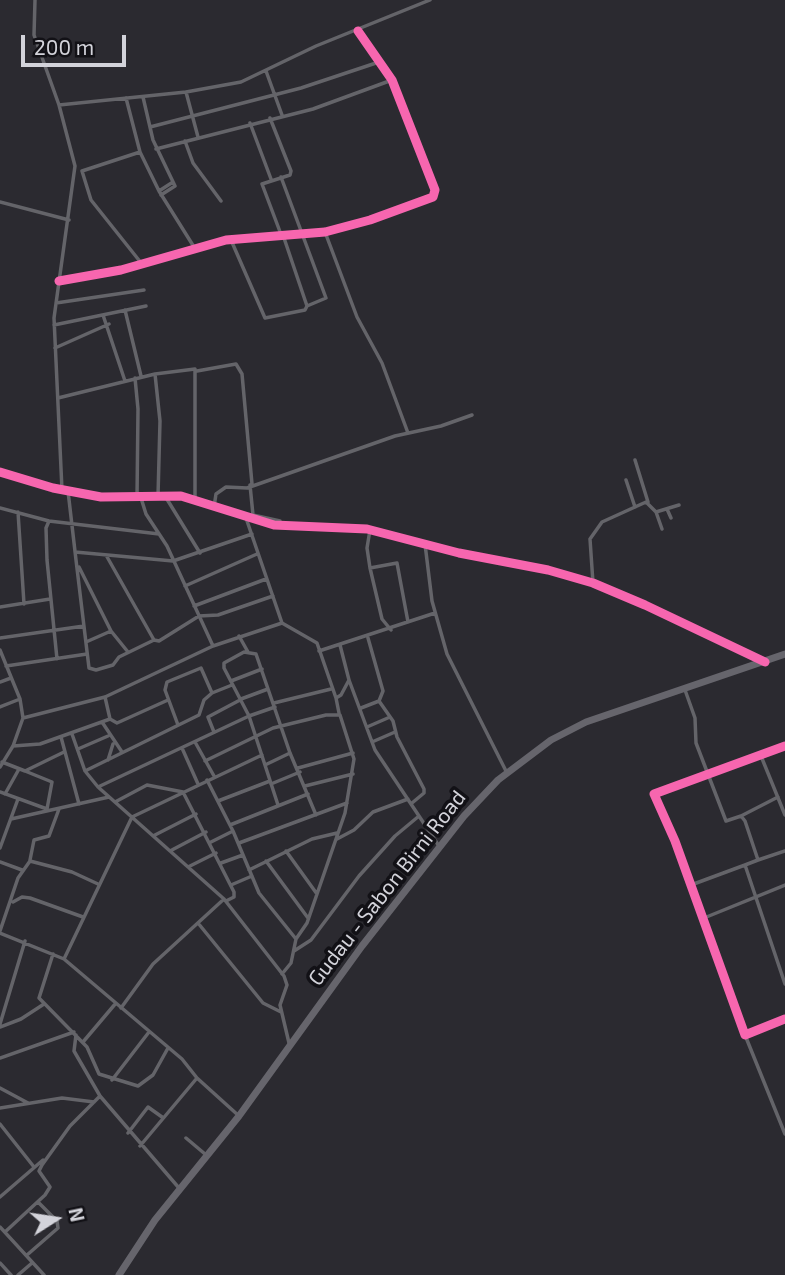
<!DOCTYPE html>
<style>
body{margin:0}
#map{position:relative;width:785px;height:1275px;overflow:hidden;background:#2b2a30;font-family:"Exo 2",sans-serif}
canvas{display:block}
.north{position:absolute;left:21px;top:1184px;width:70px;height:70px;-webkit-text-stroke:5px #121116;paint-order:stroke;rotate:78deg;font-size:19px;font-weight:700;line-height:28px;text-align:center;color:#d3d3da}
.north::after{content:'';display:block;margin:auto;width:24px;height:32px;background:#d3d3da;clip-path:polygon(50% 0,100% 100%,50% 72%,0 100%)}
.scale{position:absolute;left:21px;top:35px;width:105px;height:32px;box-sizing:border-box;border:4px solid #d3d3da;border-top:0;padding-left:9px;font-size:21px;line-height:24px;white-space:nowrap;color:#d3d3da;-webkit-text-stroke:5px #121116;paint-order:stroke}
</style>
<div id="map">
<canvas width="785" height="1275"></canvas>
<div class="north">N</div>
<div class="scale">200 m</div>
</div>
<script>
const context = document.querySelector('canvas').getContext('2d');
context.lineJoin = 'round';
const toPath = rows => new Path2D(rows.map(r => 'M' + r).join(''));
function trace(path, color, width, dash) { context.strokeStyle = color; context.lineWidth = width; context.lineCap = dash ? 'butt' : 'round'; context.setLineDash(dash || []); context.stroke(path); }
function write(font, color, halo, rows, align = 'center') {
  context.font = font + ' "Exo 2",sans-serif'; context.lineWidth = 7; context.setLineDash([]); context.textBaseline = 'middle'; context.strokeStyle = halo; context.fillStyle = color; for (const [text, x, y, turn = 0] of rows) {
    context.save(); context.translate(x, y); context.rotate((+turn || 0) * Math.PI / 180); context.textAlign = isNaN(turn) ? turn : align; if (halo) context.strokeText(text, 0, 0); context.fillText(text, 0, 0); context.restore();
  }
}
const street = toPath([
 [35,0,34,35,59,105,75,166,54,318,62,490],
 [266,71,282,115],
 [186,92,198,137],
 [143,97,153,140,175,186,161,195],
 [126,98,140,152,159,191,194,247],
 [59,105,186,92,241,82,316,46,430,0],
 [270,118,291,171,290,175,262,184,282,237],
 [250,123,271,179],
 [150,127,301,88,379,62],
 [185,141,193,163,221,201],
 [156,149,313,109,392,80],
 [82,171,91,200,142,264],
 [82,171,140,152],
 [159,191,173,182],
 [0,202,69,220],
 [325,232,357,317,382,363,408,433],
 [284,238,307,306],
 [231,240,265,318,305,310,307,306,326,298,281,177],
 [59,281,121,270,226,240,325,232,370,220,433,197,435,190,392,80,358,31],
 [56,303,144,290],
 [125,310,141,376],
 [103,315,125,381],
 [54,325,146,306],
 [55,348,109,324],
 [197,371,236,364,242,374,252,484],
 [155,374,160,421,158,496],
 [135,378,138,409,137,498],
 [58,398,155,374,195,369,195,499],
 [635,460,648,502],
 [626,480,635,507],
 [250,485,253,515,280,521,280,526],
 [68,491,76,560],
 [165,496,200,553],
 [141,498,146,514,167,546,213,646],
 [214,507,216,494,226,487,247,488,395,436,441,426,472,415],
 [0,508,49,521,159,534],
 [667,509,671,518],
 [18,512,24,604],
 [656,512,662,529],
 [246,518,282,623],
 [49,521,46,528,47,560,57,659],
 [370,530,367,548,370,568,382,619,391,630],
 [425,544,432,601,447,654,507,773],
 [75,552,173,561,252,534],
 [106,555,154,640,159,641,199,616,218,615,273,596],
 [76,560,89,668,96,670,113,665,119,657,154,640],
 [79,567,111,631,128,652],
 [370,568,397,563,408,622],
 [593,583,590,539,602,522,646,502,656,512,679,505],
 [185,586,257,554],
 [194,606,266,579],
 [0,607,50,599],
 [239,636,248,652],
 [0,638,84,626],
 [86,642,111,631],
 [340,645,349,680,375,750,439,846],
 [0,650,20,699,23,718,13,746,0,767],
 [319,651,435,613],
 [6,666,87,654],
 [231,681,262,669],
 [0,682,11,678],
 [685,690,695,718,696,743,726,821,741,816,745,821,758,860,745,865,785,984],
 [105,697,110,719],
 [241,699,268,689],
 [379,701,393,721,397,737,424,789,424,793,412,803],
 [274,703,331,689],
 [0,707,20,699],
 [361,708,379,701,383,691,368,638],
 [339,713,336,698,341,695,349,680],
 [23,718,105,697,213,646,282,623,317,643,336,698],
 [102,722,122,752],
 [178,725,165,690,167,682,201,668,212,693],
 [367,727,390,717],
 [214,732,208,717,240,700],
 [72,734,85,771,98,787,224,899,284,976,287,985,280,1005,289,1043],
 [61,737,79,804],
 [195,742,214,776],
 [372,742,395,732],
 [13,746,40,744,110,719,117,723,168,700],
 [785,746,654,794,675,841,745,1035,785,1019],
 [182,748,198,784],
 [78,749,108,736],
 [761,756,785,815],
 [108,760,113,744],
 [205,761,273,728,326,715,340,715,354,759,345,813,307,923,296,939,291,963,282,974],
 [2,762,25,771,64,752],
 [265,765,290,753],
 [298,768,353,753],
 [25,771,52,782,47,809],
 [85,771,199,715,204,700,212,693,232,685],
 [207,780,233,831,259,893,296,939],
 [271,784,300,772],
 [305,786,353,774],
 [98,787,249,716,275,707],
 [0,792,47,809],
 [5,794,19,769],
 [218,801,270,781],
 [115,802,147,785,183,792,234,892,234,897,226,901],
 [278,805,249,716,224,668,224,663,244,652,256,654,290,753,316,815],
 [741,816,778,797],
 [11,819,109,797],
 [230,825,308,794],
 [153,836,196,814],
 [337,839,354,830,373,812,408,799],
 [211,842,233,831],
 [239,843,347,803],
 [0,848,18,799],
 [170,851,206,832],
 [286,851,317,894],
 [30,860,34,840,49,836,59,809],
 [758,860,785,851],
 [266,861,308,918],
 [0,862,22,870],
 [221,863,243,855],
 [188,867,216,853],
 [249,870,312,839,337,833],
 [231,885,252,876],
 [691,885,745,865],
 [13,902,22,897,30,898,83,917],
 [704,918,785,885],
 [198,923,263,1003,281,1012],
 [0,931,18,878,30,861,72,872,98,884],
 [0,933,64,959,182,1059,197,1078,239,1116],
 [294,951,311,940,359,876,395,836,419,816],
 [53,954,39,998,87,1047,99,1074,138,1086,153,1075,168,1048],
 [64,959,132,817,262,755],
 [121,1008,153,964,224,899],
 [0,1024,25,941],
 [0,1027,21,1019,44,1004],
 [76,1035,74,1051,100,1096,179,1188],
 [745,1035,785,1134],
 [83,1042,116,1003],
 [0,1058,74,1032],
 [112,1080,149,1032],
 [0,1088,28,1103],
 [0,1108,62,1098,94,1102],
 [0,1124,34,1167],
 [128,1133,148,1107,162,1117],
 [186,1138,205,1154],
 [140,1146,197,1078],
 [0,1197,43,1160],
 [0,1227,44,1275],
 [5,1232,45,1195,50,1187,39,1171,42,1165,70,1126,100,1096],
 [27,1255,58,1228,57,1221,38,1202],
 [0,1263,11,1275],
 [18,1275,32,1263]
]);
const secondary = toPath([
 [0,472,53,488,101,497,181,496,274,525,367,529,459,553,548,570,593,583,645,605,763,661]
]);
const primary = toPath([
 [119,1275,155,1220,239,1116,362,946,464,816,498,780,551,740,586,722,785,654]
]);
const cycleway = toPath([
 [59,281,121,270,226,240,325,232,370,220,433,197,435,190,392,80,358,31],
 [0,472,53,488,101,497,181,496,274,525,367,529,459,553,548,570,593,583,645,605,765,662],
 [785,746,654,794,675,841,745,1035,785,1019]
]);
const streetNames = [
 ["Gudau - Sabon Birni Road",387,888,-52]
];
trace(street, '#646469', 3.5);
trace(secondary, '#67666c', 5);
trace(primary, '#66656c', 7);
trace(cycleway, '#f766af', 9);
write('21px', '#d3d3da', '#121116', streetNames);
</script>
